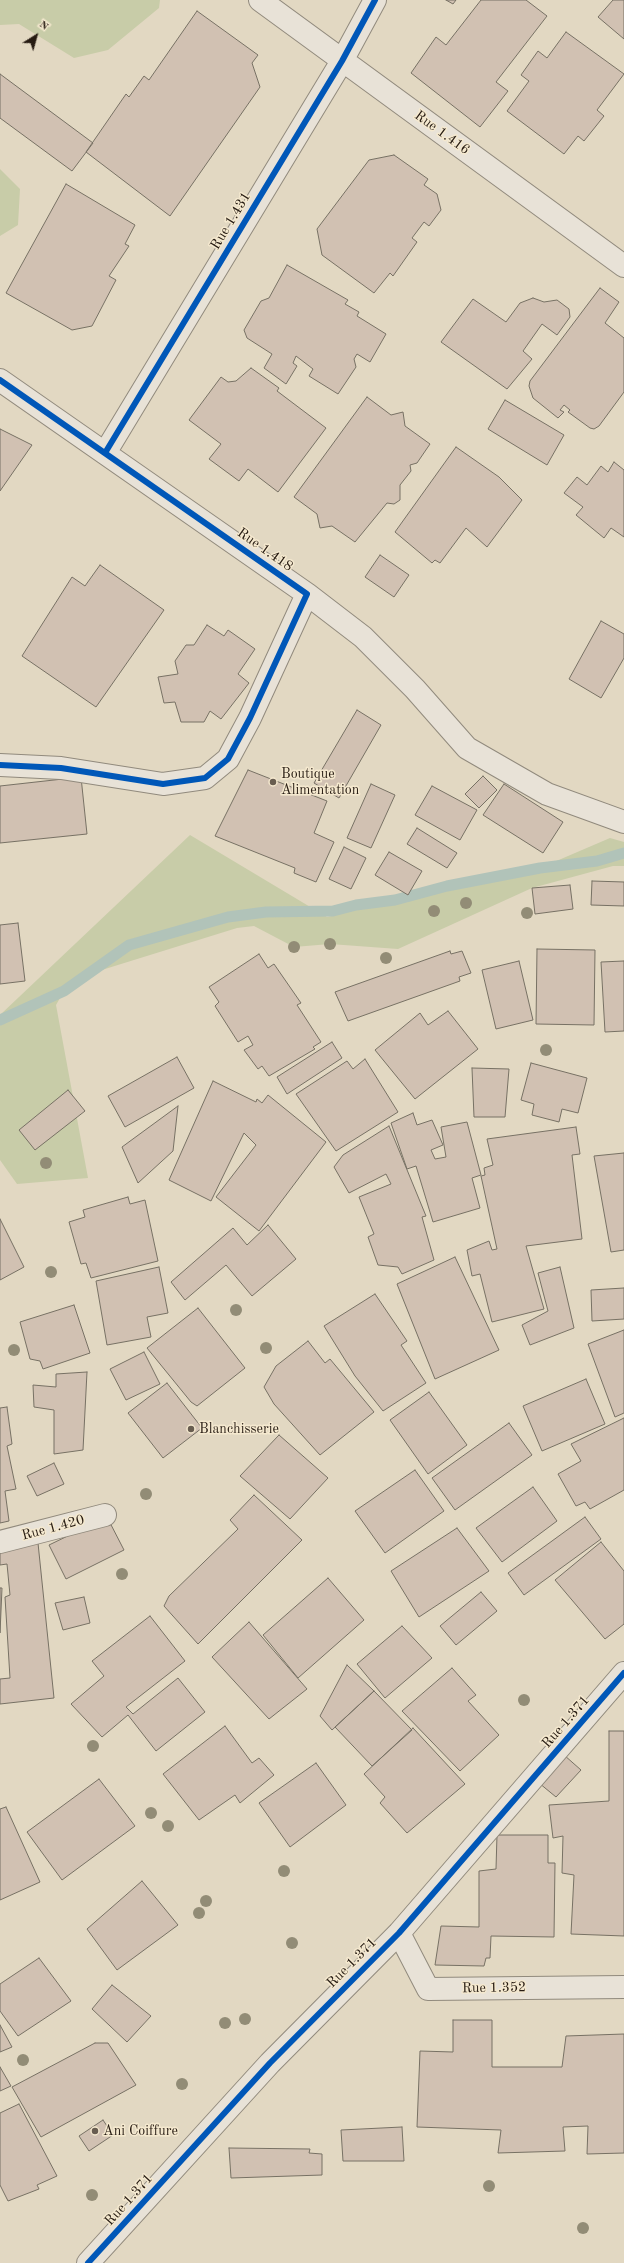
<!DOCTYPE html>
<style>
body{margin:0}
#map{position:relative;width:624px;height:2263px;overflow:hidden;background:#e2d8c2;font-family:"Old Standard TT",serif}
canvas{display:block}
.north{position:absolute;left:16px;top:16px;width:40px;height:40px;-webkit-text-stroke:3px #f5e9cf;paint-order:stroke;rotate:37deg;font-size:11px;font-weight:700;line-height:16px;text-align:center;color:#261b12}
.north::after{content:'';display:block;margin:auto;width:14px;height:18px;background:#261b12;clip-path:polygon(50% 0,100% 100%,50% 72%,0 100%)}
</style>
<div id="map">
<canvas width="624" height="2263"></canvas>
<div class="north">N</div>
</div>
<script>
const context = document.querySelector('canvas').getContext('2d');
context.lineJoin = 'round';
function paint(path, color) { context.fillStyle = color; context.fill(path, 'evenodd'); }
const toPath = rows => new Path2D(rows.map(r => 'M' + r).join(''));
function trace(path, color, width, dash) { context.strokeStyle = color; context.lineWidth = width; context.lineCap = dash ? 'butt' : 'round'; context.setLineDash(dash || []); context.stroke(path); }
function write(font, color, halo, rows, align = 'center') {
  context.font = font + ' "Old Standard TT",serif'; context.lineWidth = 3; context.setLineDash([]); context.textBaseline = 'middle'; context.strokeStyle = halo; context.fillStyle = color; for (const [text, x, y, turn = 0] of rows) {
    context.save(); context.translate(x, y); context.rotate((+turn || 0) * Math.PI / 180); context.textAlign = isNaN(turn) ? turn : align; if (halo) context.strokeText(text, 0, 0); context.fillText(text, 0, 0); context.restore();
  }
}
const green = toPath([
 [0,0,160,0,159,8,108,50,74,58,19,24,0,25],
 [0,169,20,189,18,225,0,236],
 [190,835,327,917,395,900,408,895,540,868,610,838,624,842,624,866,613,866,532,888,398,949,330,944,294,947,254,926,237,928,76,978,64,991,56,1005,88,1178,17,1184,0,1160,0,1015]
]);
const stream = toPath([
 [0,1020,64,991,129,945,228,917,266,912,333,911,356,905,395,900,447,886,540,868,597,861,624,853]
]);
const building = toPath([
 [446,0,456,0,453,4,446,0],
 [481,0,526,0,547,16,496,82,508,91,480,127,411,73,436,37,446,45,481,0],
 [613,0,624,0,624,39,598,17,613,0],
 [197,11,258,55,252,63,260,87,170,216,86,152,126,94,129,97,144,76,149,80,197,11],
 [566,32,624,74,597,110,604,116,584,141,578,136,564,154,507,111,529,81,521,75,538,51,547,58,566,32],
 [0,74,93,143,72,171,0,118,0,74],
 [394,155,428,179,424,185,437,194,441,210,429,226,424,222,412,238,417,242,393,276,390,273,374,293,322,255,317,229,369,160,394,155],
 [66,184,135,225,125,244,129,246,109,276,116,280,92,326,72,330,6,293,66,184],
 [287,265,348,300,345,304,359,312,357,316,386,334,370,362,357,354,354,359,356,367,338,394,309,376,313,369,296,356,293,363,297,366,286,384,264,368,272,354,247,338,244,330,261,301,269,298,287,265],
 [600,288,619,302,605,323,624,338,624,392,599,426,594,429,590,428,568,412,570,410,564,405,560,410,564,412,558,418,533,398,529,386,530,381,600,288],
 [533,298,544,302,557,300,569,309,570,317,557,335,542,324,523,351,532,359,507,389,441,342,473,299,506,322,520,303,533,298],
 [251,368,279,388,277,391,326,428,278,492,248,469,239,481,209,459,221,444,189,420,221,377,228,382,236,381,251,368],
 [367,397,391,415,403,412,405,426,430,444,417,463,410,465,411,471,400,485,400,500,394,504,387,503,355,542,332,526,320,528,317,514,294,497,367,397],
 [505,400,564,435,547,465,488,429,505,400],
 [0,429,32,445,0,491,0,429],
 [456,447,499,477,522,500,487,547,466,528,440,563,435,560,432,563,395,532,456,447],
 [614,462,624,470,624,537,611,528,604,538,576,515,583,507,564,493,577,477,587,485,601,466,608,472,614,462],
 [380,555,409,575,394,597,365,577,380,555],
 [100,565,164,610,96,707,22,656,72,577,85,586,100,565],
 [601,621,624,634,624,658,601,698,569,679,601,621],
 [207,625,224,636,228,630,255,649,238,674,249,683,221,719,210,711,204,722,181,722,175,702,164,703,158,677,178,674,175,661,186,645,194,645,207,625],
 [357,710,381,725,339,798,314,783,357,710],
 [248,770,327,801,314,833,334,842,316,882,294,873,295,868,215,836,248,770],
 [483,776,497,790,479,808,465,794,483,776],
 [81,777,87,834,0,843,0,786,81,777],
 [371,784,395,795,371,848,347,838,371,784],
 [504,784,563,822,543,853,483,815,504,784],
 [432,786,477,810,460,840,415,815,432,786],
 [417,828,457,853,447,868,407,844,417,828],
 [344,847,366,858,351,889,329,879,344,847],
 [389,852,422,871,408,895,375,875,389,852],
 [592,881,624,882,624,906,591,905,592,881],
 [570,885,573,909,535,914,532,888,570,885],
 [18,923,25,981,0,984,0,925,18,923],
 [537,949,595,950,594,1025,536,1024,537,949],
 [450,951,451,954,462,951,471,973,459,977,460,981,348,1021,335,992,450,951],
 [259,954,268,968,274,964,301,1003,297,1005,321,1042,313,1047,315,1049,269,1076,262,1066,258,1069,244,1050,253,1045,248,1036,238,1042,215,1006,219,1002,209,987,259,954],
 [519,961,533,1020,496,1029,482,970,519,961],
 [624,961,624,1031,605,1032,601,962,624,961],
 [448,1011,478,1049,415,1099,375,1050,420,1013,428,1025,448,1011],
 [332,1042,342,1058,287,1094,277,1077,332,1042],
 [177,1057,194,1088,125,1127,108,1096,177,1057],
 [365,1059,398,1112,336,1151,296,1094,347,1061,353,1069,365,1059],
 [531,1063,587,1078,578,1113,562,1109,559,1122,532,1115,534,1104,521,1100,531,1063],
 [472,1068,509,1069,505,1117,474,1117,472,1068],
 [213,1081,256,1102,257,1099,262,1103,268,1095,326,1142,259,1231,216,1197,256,1145,244,1133,211,1201,169,1180,213,1081],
 [68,1090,85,1111,35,1150,19,1130,68,1090],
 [178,1106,173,1151,138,1183,122,1147,178,1106],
 [413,1113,417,1125,432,1120,443,1145,431,1150,435,1159,446,1157,441,1127,467,1122,481,1175,472,1178,480,1208,433,1222,416,1166,407,1169,391,1123,413,1113],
 [389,1126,426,1216,422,1217,434,1260,402,1274,398,1267,378,1265,368,1237,374,1234,359,1197,391,1184,386,1174,349,1193,334,1167,343,1155,389,1126],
 [576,1127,580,1154,572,1155,582,1239,526,1246,544,1309,492,1322,480,1274,472,1276,467,1250,489,1241,492,1250,497,1249,481,1176,485,1175,484,1168,493,1165,487,1139,576,1127],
 [624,1153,624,1250,611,1252,594,1156,624,1153],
 [128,1197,130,1204,145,1200,158,1261,91,1278,86,1263,81,1264,69,1222,85,1217,83,1210,128,1197],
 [0,1219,24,1267,0,1280,0,1219],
 [268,1225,296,1259,252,1296,226,1265,185,1300,171,1282,233,1228,247,1245,268,1225],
 [455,1257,499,1350,435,1379,397,1284,455,1257],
 [159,1267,168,1313,147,1317,151,1337,107,1345,96,1281,159,1267],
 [560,1267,574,1328,530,1345,522,1325,548,1311,538,1273,560,1267],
 [624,1288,624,1319,592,1321,591,1290,624,1288],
 [375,1294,407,1341,401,1345,426,1383,383,1411,355,1376,324,1326,375,1294],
 [74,1305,90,1353,43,1369,40,1361,30,1359,20,1322,74,1305],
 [198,1308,245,1368,197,1406,191,1402,147,1348,198,1308],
 [624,1330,624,1413,615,1417,588,1344,624,1330],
 [308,1341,325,1363,330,1359,374,1412,320,1455,274,1404,264,1387,276,1366,308,1341],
 [144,1352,160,1384,126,1400,110,1369,144,1352],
 [87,1372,83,1450,54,1454,54,1410,34,1407,33,1385,56,1387,56,1374,87,1372],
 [586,1379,605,1424,542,1451,523,1406,586,1379],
 [167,1383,202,1428,163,1458,128,1413,167,1383],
 [429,1392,467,1445,428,1474,390,1420,429,1392],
 [7,1407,12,1444,7,1446,16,1489,5,1491,9,1521,0,1523,0,1408,7,1407],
 [624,1418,624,1490,590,1509,585,1502,576,1506,558,1474,581,1461,571,1444,624,1418],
 [509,1423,532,1455,455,1510,432,1478,509,1423],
 [279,1435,328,1478,290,1519,240,1476,279,1435],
 [54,1463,64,1484,37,1496,27,1476,54,1463],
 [415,1470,444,1511,385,1553,355,1511,415,1470],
 [533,1487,557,1521,502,1562,476,1528,533,1487],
 [254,1495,302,1540,198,1644,164,1606,169,1596,238,1529,230,1520,254,1495],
 [107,1517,124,1550,66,1579,49,1545,107,1517],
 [585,1517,601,1539,524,1595,508,1573,585,1517],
 [457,1528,489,1571,419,1617,391,1571,457,1528],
 [601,1542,624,1571,624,1624,605,1639,555,1580,601,1542],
 [38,1543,54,1698,0,1704,0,1679,10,1678,5,1597,10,1595,7,1564,0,1565,0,1549,38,1543],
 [328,1578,364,1620,298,1678,263,1635,328,1578],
 [0,1588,2,1588,0,1633,0,1588],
 [481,1592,497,1611,456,1645,440,1626,481,1592],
 [84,1597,90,1623,63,1630,55,1603,84,1597],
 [150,1616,185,1661,126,1707,133,1714,178,1678,205,1712,156,1751,128,1715,102,1737,71,1704,104,1676,92,1661,150,1616],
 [249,1622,307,1689,269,1719,212,1657,249,1622],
 [402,1626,432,1658,385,1698,357,1664,402,1626],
 [347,1665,374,1691,332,1730,320,1716,347,1665],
 [452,1668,476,1695,468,1701,499,1735,460,1771,402,1711,452,1668],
 [374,1691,412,1730,372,1766,335,1727,374,1691],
 [225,1726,252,1763,259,1758,274,1775,240,1803,235,1795,199,1820,163,1774,225,1726],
 [413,1728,465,1784,407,1833,380,1803,385,1797,364,1774,413,1728],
 [609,1731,624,1731,624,1936,571,1934,574,1875,562,1873,563,1836,553,1838,549,1805,609,1801,609,1731],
 [564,1755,581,1770,556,1797,539,1783,564,1755],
 [316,1763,346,1805,290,1847,259,1803,316,1763],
 [99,1779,135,1826,62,1880,27,1832,99,1779],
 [6,1807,40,1882,0,1900,0,1809,6,1807],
 [497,1835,548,1835,548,1863,555,1863,554,1937,491,1936,490,1958,486,1958,484,1966,435,1965,441,1926,479,1927,479,1871,496,1869,497,1835],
 [142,1881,178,1925,117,1970,87,1929,142,1881],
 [39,1958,71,2001,18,2036,0,2011,0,1984,39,1958],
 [112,1985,151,2016,127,2042,92,2009,112,1985],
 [453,2020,492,2020,492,2067,562,2067,566,2036,624,2034,624,2153,587,2154,588,2126,563,2127,565,2151,498,2153,501,2130,417,2127,420,2051,453,2052,453,2020],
 [0,2025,12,2047,0,2052,0,2025],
 [95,2043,108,2043,136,2085,41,2137,12,2087,95,2043],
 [0,2067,11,2086,0,2091,0,2067],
 [19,2104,57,2176,37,2185,39,2189,8,2201,0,2185,0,2113,19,2104],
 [103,2120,113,2135,89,2151,79,2136,103,2120],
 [402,2127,404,2161,343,2161,341,2130,402,2127],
 [229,2148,310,2149,309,2153,322,2154,322,2175,231,2178,229,2148]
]);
const minor = toPath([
 [260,0,624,266],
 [0,380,307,594,250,718,228,759,205,778,163,784,61,768,0,765],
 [105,453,342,61,375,0],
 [307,594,363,637,415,689,467,748,547,794,624,822],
 [0,1542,105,1515],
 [399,1933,428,1989,624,1987],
 [88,2263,270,2063,399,1933,624,1673]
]);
const cycleway = toPath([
 [0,380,307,594,250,718,228,759,205,778,163,784,61,768,0,765],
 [105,453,342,61,375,0],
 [88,2263,270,2063,399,1933,624,1673]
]);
const trees = [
 [466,903],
 [434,911],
 [527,913],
 [330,944],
 [294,947],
 [386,958],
 [546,1050],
 [46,1163],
 [51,1272],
 [236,1310],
 [266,1348],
 [14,1350],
 [146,1494],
 [122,1574],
 [524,1700],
 [93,1746],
 [151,1813],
 [168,1826],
 [284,1871],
 [206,1901],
 [199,1913],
 [292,1943],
 [245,2019],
 [225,2023],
 [23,2060],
 [182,2084],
 [489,2186],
 [92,2195],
 [583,2228]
];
const markers = [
 [273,782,4,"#685d50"],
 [191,1429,4,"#685d50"],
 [95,2131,4,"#685d50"]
];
const streetNames = [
 ["Rue 1.416",442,133,36],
 ["Rue 1.431",231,221,-59],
 ["Rue 1.418",265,550,35],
 ["Rue 1.420",53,1528,-15],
 ["Rue 1.371",566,1722,-49],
 ["Rue 1.371",352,1963,-45],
 ["Rue 1.352",494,1988,-1],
 ["Rue 1.371",129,2200,-48]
];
const poiNames = [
 ["Boutique",281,774],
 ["Alimentation",281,790],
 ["Blanchisserie",199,1429],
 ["Ani Coiffure",103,2131]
];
paint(green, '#c8cca8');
trace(stream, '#b1c3b9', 11);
paint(building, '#d1c1b2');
trace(building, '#777164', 1);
trace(minor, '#918a7d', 24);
trace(minor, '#e8e2d7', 22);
trace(cycleway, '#0057b8', 6);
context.fillStyle = '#928c76';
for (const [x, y] of trees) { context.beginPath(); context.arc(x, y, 6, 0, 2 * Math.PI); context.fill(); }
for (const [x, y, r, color] of markers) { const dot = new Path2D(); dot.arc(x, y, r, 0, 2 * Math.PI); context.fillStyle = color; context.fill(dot); trace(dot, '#f5e9cf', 1.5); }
write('14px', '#261b12', '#f5e9cf', streetNames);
write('14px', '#261b12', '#f5e9cf', poiNames, 'left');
</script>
